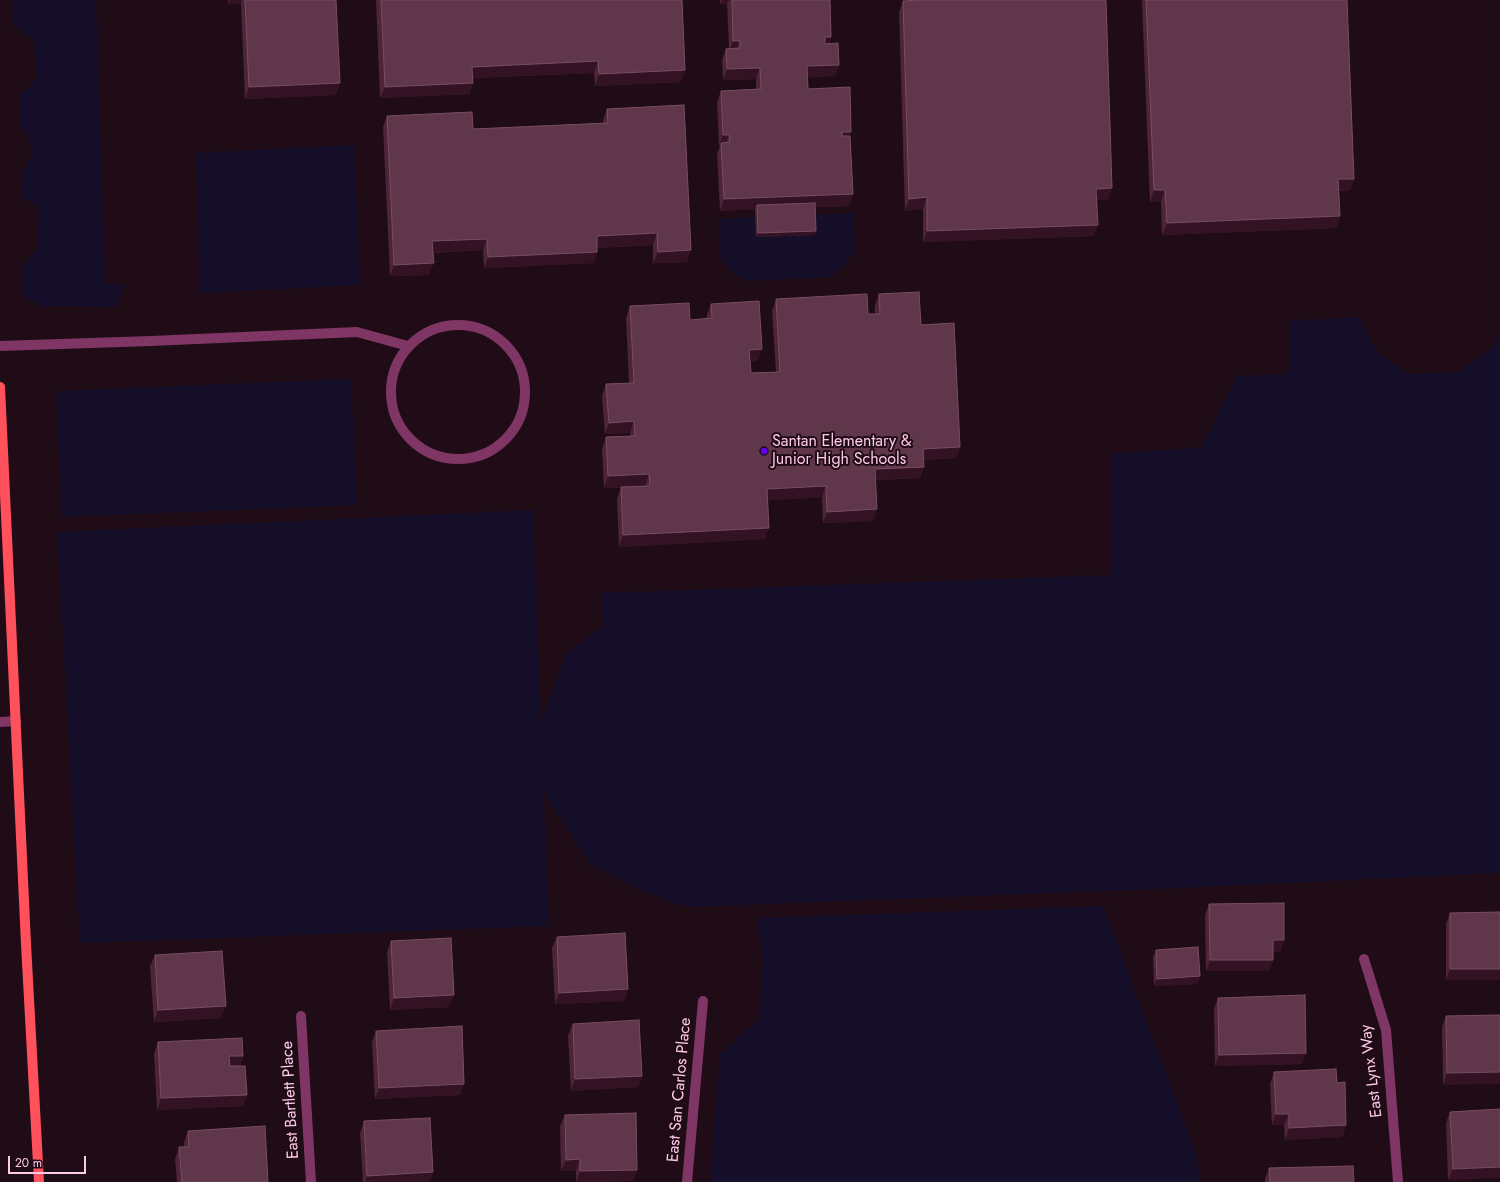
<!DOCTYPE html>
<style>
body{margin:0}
#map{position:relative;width:1500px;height:1182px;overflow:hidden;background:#1f0c16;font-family:Jost,sans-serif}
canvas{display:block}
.scale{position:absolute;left:8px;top:1156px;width:78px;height:18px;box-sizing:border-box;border:2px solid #ffcae8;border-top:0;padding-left:5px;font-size:12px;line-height:14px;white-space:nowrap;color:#ffcae8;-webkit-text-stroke:3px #1f0c16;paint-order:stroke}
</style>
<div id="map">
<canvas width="1500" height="1182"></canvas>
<div class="scale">20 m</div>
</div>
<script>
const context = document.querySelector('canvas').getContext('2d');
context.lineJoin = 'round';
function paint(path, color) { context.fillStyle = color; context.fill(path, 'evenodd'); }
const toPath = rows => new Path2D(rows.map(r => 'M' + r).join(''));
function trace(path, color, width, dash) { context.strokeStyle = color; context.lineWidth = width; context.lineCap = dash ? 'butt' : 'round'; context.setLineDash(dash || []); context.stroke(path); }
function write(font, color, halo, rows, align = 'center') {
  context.font = font + ' Jost,sans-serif'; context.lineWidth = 4; context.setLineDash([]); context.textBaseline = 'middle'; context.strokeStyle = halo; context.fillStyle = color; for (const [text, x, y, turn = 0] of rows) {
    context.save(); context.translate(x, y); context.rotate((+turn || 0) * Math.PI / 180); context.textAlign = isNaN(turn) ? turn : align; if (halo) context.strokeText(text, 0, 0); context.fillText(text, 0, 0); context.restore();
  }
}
const green = toPath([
 [14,0,96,0,105,284,126,283,115,307,41,306,23,295,22,266,37,249,39,209,21,196,23,170,32,157,28,134,19,125,20,95,37,79,34,42,12,24],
 [354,145,360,285,200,293,196,153],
 [853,213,855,250,846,264,831,277,744,281,731,271,720,259,718,219,756,217,756,236,814,215],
 [1358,317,1377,352,1410,374,1459,372,1491,349,1500,334,1500,873,1155,889,688,907,644,892,590,864,546,797,543,778,549,926,80,943,57,532,533,510,541,721,566,654,603,627,602,593,1112,575,1112,454,1202,447,1237,376,1290,374,1290,321],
 [351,379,357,505,62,517,56,391],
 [1103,906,1198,1159,1199,1182,710,1182,720,1054,759,1019,763,960,757,918]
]);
const minor = toPath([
 '391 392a67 67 0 1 1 134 0a67 67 0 1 1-134 0Z',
 [0,346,151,341,357,332,408,346],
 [0,722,16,721],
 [1364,959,1386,1030,1398,1182],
 [301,1016,311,1182],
 [687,1182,703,1001]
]);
const major = toPath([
 [0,387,26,944,39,1182]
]);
const wall = toPath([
 [228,0,336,0,336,95,245,99,241,4,228,4],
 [376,0,682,0,681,82,595,86,594,73,473,78,473,83,469,94,380,98],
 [720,0,830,0,831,37,829,44,839,65,835,76,807,77,808,89,850,136,853,194,849,206,815,207,815,235,756,237,755,209,720,211,717,154,720,146,719,146,717,102,721,91,756,89,756,79,723,80,722,60,726,49,729,48,727,4,720,4],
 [913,0,1106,0,1108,200,1097,200,1094,236,923,242,923,209,905,211,899,12,903,1,913,1],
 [1143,0,1347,0,1354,179,1350,190,1339,191,1340,216,1336,228,1162,235,1161,201,1150,202,1142,2],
 [607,109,687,262,653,263,653,245,597,248,597,252,593,263,484,268,483,250,433,253,429,275,390,276,383,127,387,116,473,129,603,123,603,120],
 [879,294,921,325,960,447,956,458,923,460,924,467,920,478,876,480,873,521,823,523,822,497,768,500,765,539,619,547,617,499,621,487,645,486,604,488,602,449,606,437,630,436,630,433,605,434,602,396,606,384,629,383,626,318,630,306,690,320,707,319,707,315,711,304,762,349,758,360,750,361,751,373,776,372,772,311,776,299,868,314,875,314,875,305],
 [1209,904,1284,940,1280,952,1273,952,1273,960,1269,971,1206,971,1205,915],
 [1500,912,1500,980,1446,980,1446,924,1450,913],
 [557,937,628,989,624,1001,555,1004,552,948],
 [391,941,449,1007,390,1010,387,952],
 [1156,950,1200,976,1197,984,1154,986,1153,957],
 [155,955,226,1006,221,1018,154,1022,150,966],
 [1218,998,1306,1053,1302,1064,1215,1066,1214,1009],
 [1500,1015,1443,1085,1442,1027,1446,1016],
 [573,1024,642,1076,638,1087,571,1091,568,1035],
 [376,1031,464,1084,460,1095,375,1099,372,1042],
 [158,1042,243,1056,240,1066,247,1095,243,1106,157,1110,154,1054],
 [1274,1072,1337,1083,1346,1125,1342,1137,1285,1140,1284,1125,1272,1125,1270,1084],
 [1500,1109,1448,1180,1446,1123,1450,1112],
 [565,1115,637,1170,633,1181,576,1182,576,1171,561,1171,560,1126],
 [364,1121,433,1172,429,1182,363,1182,360,1133],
 [188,1131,268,1182,177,1182,175,1159,179,1147,184,1147,184,1142],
 [1269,1168,1354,1182,1265,1182,1265,1179]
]);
const shadedWall = toPath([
 [229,0,242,0,241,4,228,4],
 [722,0,729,0,727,4,720,4],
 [825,37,831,37,827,48,821,49],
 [733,41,740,41,736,52,729,52],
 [598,61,594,73,468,78,472,67],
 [839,65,835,76,803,78,807,66],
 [760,68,756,79,723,80,727,69],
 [685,70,681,82,595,86,599,74],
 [340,83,336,95,245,99,249,87],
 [473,83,469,94,380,98,385,87],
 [842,132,851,132,847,143,838,144],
 [723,135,729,135,725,146,721,143,720,146,719,146],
 [1338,179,1354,179,1350,190,1334,191],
 [1112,188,1108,200,1092,200,1096,189],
 [1154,190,1165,190,1161,201,1150,202],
 [853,194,849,206,757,209,757,205,755,209,720,211,724,199],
 [927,197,923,209,905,211,909,199],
 [1340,216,1336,228,1162,235,1167,223],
 [1098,225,1094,236,923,242,927,231],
 [816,231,815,235,756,237,758,233],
 [657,233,653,245,592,248,597,236],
 [487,239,483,250,428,253,432,241],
 [691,250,687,262,653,263,658,252],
 [597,252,593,263,484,268,488,257],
 [434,263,429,275,390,276,394,265],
 [762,349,758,360,745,361,749,350],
 [634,421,630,433,605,434,609,423],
 [960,447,956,458,919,460,923,449],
 [924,467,920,478,871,480,875,469],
 [649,474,645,486,604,488,608,476],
 [826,486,822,497,763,501,767,489],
 [877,509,873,521,823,523,827,512],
 [769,528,765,539,619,547,623,535],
 [1273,940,1284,940,1280,952,1269,952],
 [1210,960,1273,960,1269,971,1206,971],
 [1450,969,1500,969,1500,980,1446,980],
 [1200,976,1197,984,1154,986,1157,979],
 [628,989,624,1001,555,1004,559,993],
 [454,995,449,1007,390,1010,394,998],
 [226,1006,221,1018,154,1022,158,1010],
 [1306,1053,1302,1064,1215,1066,1219,1055],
 [229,1056,243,1056,239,1067,225,1068],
 [1500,1072,1500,1084,1443,1085,1447,1073],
 [642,1076,638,1087,571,1091,575,1079],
 [464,1084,460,1095,375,1099,379,1088],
 [247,1095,243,1106,157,1110,161,1098],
 [1276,1114,1289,1114,1284,1125,1272,1125],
 [1346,1125,1342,1137,1285,1140,1289,1128],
 [580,1159,576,1171,561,1171,566,1160],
 [1500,1167,1500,1178,1448,1180,1453,1169],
 [637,1170,633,1181,576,1182,580,1171],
 [433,1172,429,1182,365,1182,367,1176]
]);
const building = toPath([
 [245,0,336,0,340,83,249,87,245,0],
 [381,0,682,0,685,70,599,74,598,61,472,67,473,83,385,87,381,0],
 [732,0,830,0,831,37,825,37,825,44,838,43,839,65,807,66,808,89,850,87,851,132,842,132,842,136,850,136,853,194,724,199,721,143,730,142,729,135,723,135,721,91,761,89,760,68,727,69,726,49,740,48,740,41,733,41,732,0],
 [918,0,1106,0,1112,188,1096,189,1098,225,927,231,927,197,909,199,903,1,918,0],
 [1146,0,1347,0,1354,179,1338,179,1340,216,1167,223,1165,190,1154,190,1146,0],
 [684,105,691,250,658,252,657,233,597,236,597,252,488,257,487,239,432,241,434,263,394,265,387,116,472,112,473,129,608,123,607,109,684,105],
 [815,203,816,231,758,233,757,205,815,203],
 [919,292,921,325,954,323,960,447,923,449,924,467,875,469,877,509,827,512,826,486,767,489,769,528,623,535,621,487,650,486,649,474,608,476,606,437,635,436,634,421,609,423,606,384,634,383,630,306,689,303,690,320,712,318,711,304,759,301,762,349,749,350,751,373,780,372,776,299,867,294,868,314,880,314,879,294,919,292],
 [1284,903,1284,940,1273,940,1273,960,1210,960,1209,904,1284,903],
 [1500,912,1500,969,1450,969,1450,913,1500,912],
 [625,933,628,989,559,993,557,937,625,933],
 [451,938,454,995,394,998,391,941,451,938],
 [1198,947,1200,976,1157,979,1156,950,1198,947],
 [222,951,226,1006,158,1010,155,955,222,951],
 [1305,995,1306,1053,1219,1055,1218,998,1305,995],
 [1500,1015,1500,1072,1447,1073,1446,1016,1500,1015],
 [639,1020,642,1076,575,1079,573,1024,639,1020],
 [462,1026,464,1084,379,1088,376,1031,462,1026],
 [242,1038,243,1056,229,1056,230,1066,245,1066,247,1095,161,1098,158,1042,242,1038],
 [1336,1069,1337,1083,1345,1082,1346,1125,1289,1128,1289,1114,1276,1114,1274,1072,1336,1069],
 [1500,1109,1500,1167,1453,1169,1450,1112,1500,1109],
 [636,1113,637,1170,580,1171,580,1159,566,1160,565,1115,636,1113],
 [430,1118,433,1172,367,1176,364,1121,430,1118],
 [265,1126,268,1182,182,1182,179,1147,189,1147,188,1131,265,1126],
 [1353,1166,1354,1182,1270,1182,1269,1168,1353,1166]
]);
const markers = [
 [764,451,4,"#6600f5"]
];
const poiNames = [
 ["Santan Elementary &",772,442],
 ["Junior High Schools",772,460]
];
const streetNames = [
 ["East Lynx Way",1372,1071,-97],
 ["East San Carlos Place",680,1090,-85],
 ["East Bartlett Place",291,1100,-93]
];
paint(green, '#160f29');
trace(minor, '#7f3665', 10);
trace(major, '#ff515b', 10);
paint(wall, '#4d2438');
paint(shadedWall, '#331323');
paint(building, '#60364b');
trace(building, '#794d64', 1);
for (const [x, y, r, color] of markers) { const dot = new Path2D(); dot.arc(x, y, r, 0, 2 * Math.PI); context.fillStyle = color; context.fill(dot); trace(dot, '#1f0c16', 1.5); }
write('16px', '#ffcae8', '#1f0c16', poiNames, 'left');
write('16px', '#ffcae8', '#1f0c16', streetNames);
</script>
